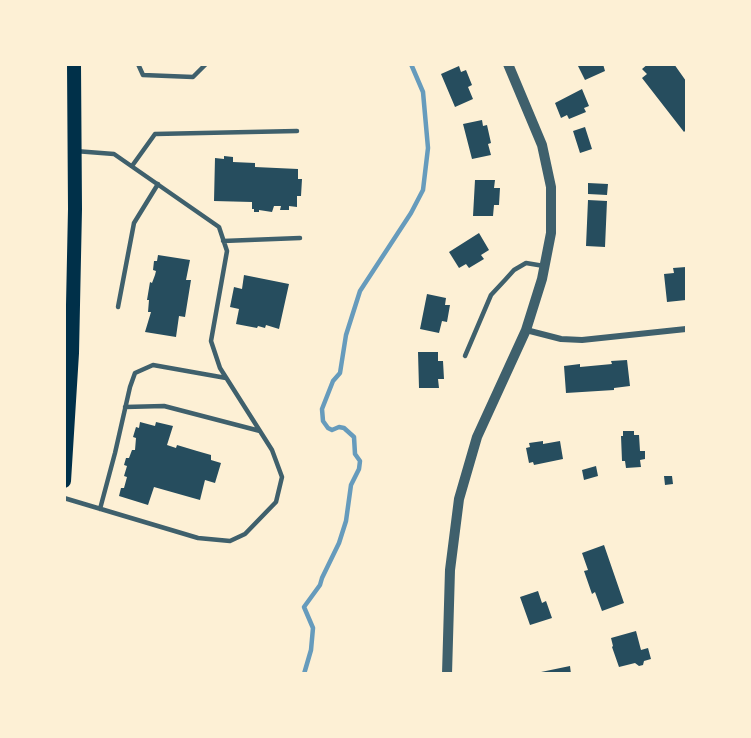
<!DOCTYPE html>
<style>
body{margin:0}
#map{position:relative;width:751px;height:738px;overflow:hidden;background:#fdf0d5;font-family:Lato,sans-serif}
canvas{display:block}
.frame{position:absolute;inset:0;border:66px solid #fdf0d5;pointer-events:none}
</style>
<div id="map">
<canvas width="751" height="738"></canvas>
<div class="frame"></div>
</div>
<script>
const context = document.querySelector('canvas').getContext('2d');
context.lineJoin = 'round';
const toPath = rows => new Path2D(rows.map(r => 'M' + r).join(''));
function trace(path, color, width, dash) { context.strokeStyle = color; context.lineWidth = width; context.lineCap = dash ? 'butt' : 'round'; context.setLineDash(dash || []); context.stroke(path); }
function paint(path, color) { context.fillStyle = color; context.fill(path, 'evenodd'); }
const stream = toPath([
 [304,674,311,650,313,628,304,607,320,585,322,578,339,543,346,521,351,485,359,469,360,461,355,454,354,437,344,428,339,427,332,430,328,428,323,421,322,409,333,381,340,373,346,335,360,291,411,213,423,190,428,148,423,92,411,64]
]);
const building = toPath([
 [577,64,603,64,605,71,585,80],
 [648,64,674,64,686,81,686,130,684,132,642,78,647,74,642,69],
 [459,66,461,72,466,70,472,85,468,87,473,99,455,107,441,74],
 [582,89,589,106,584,108,586,112,569,119,567,115,561,118,555,103],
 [482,120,483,126,487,125,491,143,488,144,491,155,472,159,463,124],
 [585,127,592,149,580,153,573,131],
 [224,156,233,157,233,162,255,163,255,167,298,169,298,179,302,179,301,196,297,196,297,207,289,206,289,210,280,210,281,206,274,206,272,212,259,210,259,212,254,212,254,209,252,209,252,202,214,201,215,158,224,159],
 [475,180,495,180,494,188,500,188,499,205,494,205,493,216,473,216],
 [588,183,608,184,607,195,588,194],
 [588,200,607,201,605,247,586,246],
 [479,233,489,250,481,255,484,259,469,268,466,264,459,268,449,252],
 [158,255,190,260,186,280,191,280,185,317,179,316,176,337,145,332,151,312,148,312,149,300,147,300,150,282,152,283,155,275,156,271,153,270,154,261,157,261],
 [686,267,686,300,667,302,664,274,674,273,673,268],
 [244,275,289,284,279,329,266,325,265,328,258,326,257,328,236,324,239,309,230,307,234,287,242,289],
 [427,294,446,298,445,305,450,305,447,322,442,321,439,333,420,329],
 [418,352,438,352,438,361,443,361,444,379,438,379,439,388,419,388],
 [627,360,630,386,614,388,614,390,566,393,564,366,580,364,580,367,612,364,611,361],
 [140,422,155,426,156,422,173,426,167,445,176,448,177,445,197,451,211,455,211,460,221,463,215,483,205,480,200,500,154,487,148,505,119,496,121,488,124,488,127,477,124,476,127,466,124,465,126,458,129,458,132,450,135,450,136,438,133,437,136,427,139,428],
 [623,431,634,431,634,435,639,435,640,451,645,451,645,459,640,460,641,467,626,468,625,461,622,461,621,436,623,436],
 [543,441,543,444,560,441,563,459,534,465,533,462,529,463,526,448,530,447,529,443],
 [596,466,598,476,584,480,582,470],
 [664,476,672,476,673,484,665,485],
 [604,545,624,603,602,611,595,592,592,594,584,571,588,570,582,553],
 [538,591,542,603,546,601,552,618,530,625,520,597],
 [636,631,641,650,648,648,651,659,644,661,643,665,639,666,635,663,619,667,612,647,613,646,611,638],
 [570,666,571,674,541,674,541,672]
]);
const service = toPath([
 [138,64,143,75,193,77,206,64],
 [132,166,155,134,297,131],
 [223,241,300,238],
 [118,307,134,223,158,184],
 [465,356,491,295,505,280,514,270,526,263,544,266],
 [125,407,164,406,260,431],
 [64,498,198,538,230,541,245,534,276,502,282,477,272,450,220,368,211,341,227,251,219,227,114,154,75,151],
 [100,509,115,453,130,387,135,373,153,365,226,378]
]);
const minor = toPath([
 [526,330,561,339,582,340,686,329]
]);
const tertiary = toPath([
 [447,674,450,570,459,499,477,437,526,330,542,279,551,233,551,187,542,145,508,64]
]);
const primary = toPath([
 [64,481,72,353,75,209,74,64]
]);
trace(stream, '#669bbc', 4.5);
paint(building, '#264d5e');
trace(service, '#3f606c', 4.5);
trace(minor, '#3f606c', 6);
trace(tertiary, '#3f606c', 10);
trace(primary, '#003049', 14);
</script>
